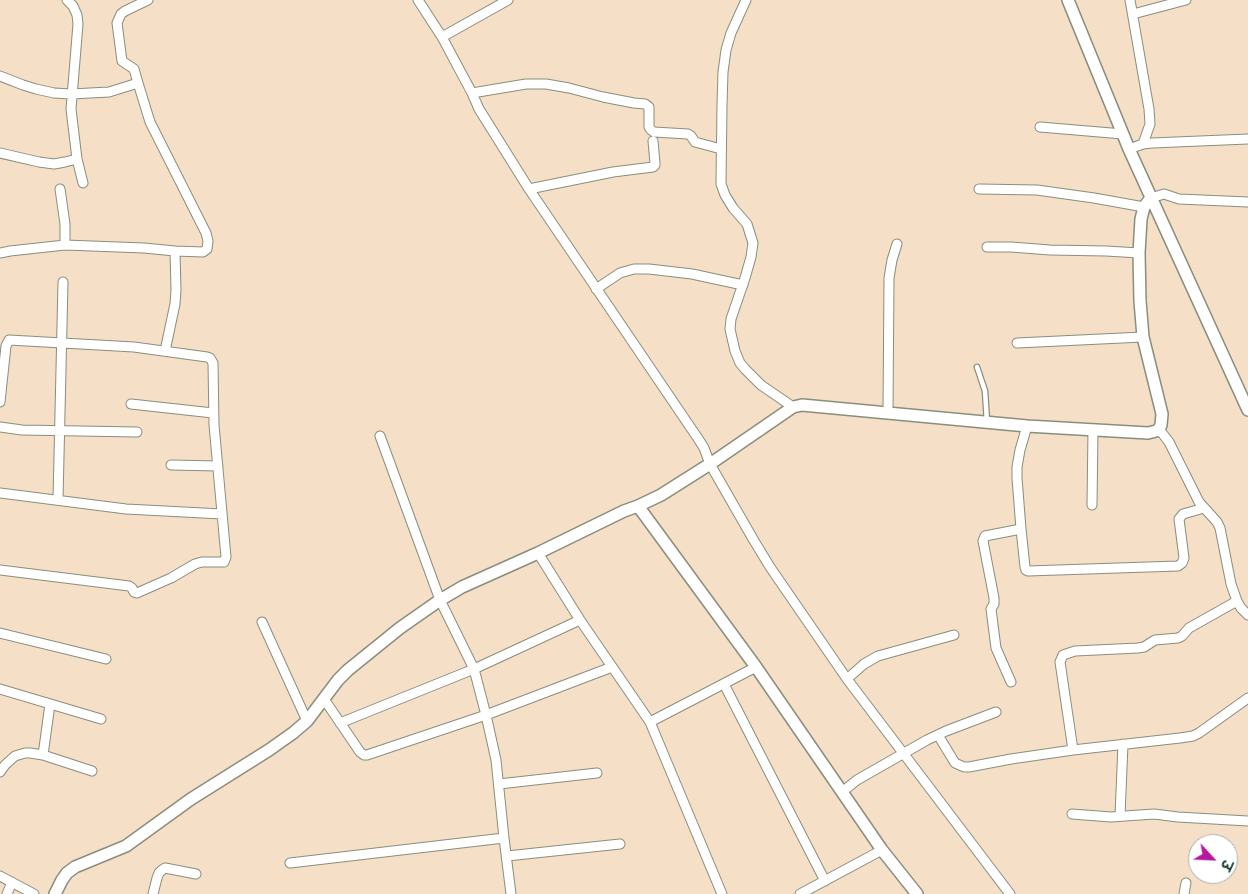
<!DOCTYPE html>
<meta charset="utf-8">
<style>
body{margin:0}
#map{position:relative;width:1248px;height:894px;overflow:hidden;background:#f5dfc6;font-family:"Comic Neue","Playpen Sans Deva",sans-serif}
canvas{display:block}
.north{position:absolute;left:1188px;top:834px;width:50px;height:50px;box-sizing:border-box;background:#fff;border:1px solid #a5b1ae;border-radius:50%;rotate:115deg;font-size:14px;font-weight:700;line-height:20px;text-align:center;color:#1f3d34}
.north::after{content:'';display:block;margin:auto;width:18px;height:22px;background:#b5179e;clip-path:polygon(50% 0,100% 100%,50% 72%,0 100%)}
</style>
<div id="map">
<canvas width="1248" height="894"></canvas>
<div class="north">उ</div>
</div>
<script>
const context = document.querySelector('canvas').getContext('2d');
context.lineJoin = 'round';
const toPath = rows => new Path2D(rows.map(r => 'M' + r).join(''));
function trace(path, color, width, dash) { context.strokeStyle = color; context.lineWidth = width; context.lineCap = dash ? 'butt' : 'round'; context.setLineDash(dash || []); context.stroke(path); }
const service = toPath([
 [977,367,985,391,987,422]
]);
const minor = toPath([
 [67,0,73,6,77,15,78,24,71,109,77,159,83,183],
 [418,0,442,37,472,93,526,84,546,84,569,88,603,97,634,103,645,104,649,107,649,127,651,130,654,132,688,134,691,136,695,142,721,149],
 [746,0,731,33,726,50,723,72,722,105,721,184,725,195,733,208,747,224,753,243,751,257,745,278,731,319,730,329,735,351,740,363,745,369,761,385,793,407],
 [1130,0,1149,109,1150,124,1143,144],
 [1133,14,1186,0],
 [442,37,508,0],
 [0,76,23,85,36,89,54,93,71,94,109,92,138,83,150,122,206,233,208,241,207,249,203,252,175,251],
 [138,83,134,69,122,61,117,23,121,14,125,11,148,0],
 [472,93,479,109,529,189,699,440,704,448,710,464,753,539,770,567,847,679,1010,894],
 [1040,127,1123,134],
 [1129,149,1143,144,1152,143,1248,139],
 [0,153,39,162,54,164,65,162,77,159],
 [60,189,65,224,65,245],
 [529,189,613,172,653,167,655,165,655,163,653,141],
 [979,189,1037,190,1094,198,1144,207],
 [1151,198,1164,194,1179,199,1248,202],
 [987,247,1011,247,1050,250,1106,251,1139,253],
 [0,253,10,251,65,245,144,248,175,251,176,290,175,304,165,351],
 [596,289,620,273,634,269,649,269,692,274,743,285],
 [1017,343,1143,337],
 [0,402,6,346,9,340,134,347,207,357,210,358,213,363,214,425,226,557,224,562,202,562,195,564,171,578,137,593,134,592,132,588,129,586,0,570],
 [131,404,213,413],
 [888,412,889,278,892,260,897,244],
 [0,427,22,430,137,432],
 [1159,429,1169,442,1199,502,1217,522,1220,528,1231,584,1237,601,1241,608,1248,615],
 [380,436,440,600,474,669,486,715,496,760,504,838,511,894],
 [171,465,218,466],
 [0,493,126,509,222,514],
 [58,500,63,282],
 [1092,505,1093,430],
 [1021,529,1025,567,1026,570,1028,571,1178,566,1182,563,1184,558,1179,519,1183,514,1204,508],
 [538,553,580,620,650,722,722,894],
 [262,622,307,721],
 [0,633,106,659],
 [847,679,864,664,878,656,954,635],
 [1011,682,996,648,991,609,994,604,994,598,983,541,985,536,1021,529,1017,478,1017,467,1020,450,1027,426],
 [724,684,825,881],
 [0,689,101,719],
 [324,699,360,752,364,755,367,755,486,715,612,667],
 [650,722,756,667],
 [340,723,474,669,580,620],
 [938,735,955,763,964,767,969,767,1011,759,1073,750,1180,738,1193,736,1199,733,1248,698],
 [1073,750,1060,662,1063,655,1075,651,1138,648,1144,647,1155,640,1178,638,1182,636,1189,628,1237,601],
 [43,755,50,704],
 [0,772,5,765,15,756,25,753,30,753,43,755,92,771],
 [499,784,597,773],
 [842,792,857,780,927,740,946,731,996,712],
 [1072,814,1111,817,1154,814,1178,817,1248,821],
 [1120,816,1123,744],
 [507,856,620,844],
 [290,863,504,838],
 [0,876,34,894],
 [7,894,12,882],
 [153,894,157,878,159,873,162,870,165,868,196,874],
 [800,894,882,850],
 [1184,894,1186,883]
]);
const tertiary = toPath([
 [1068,0,1129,149,1248,410],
 [638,506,756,667,882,850,917,894],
 [55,894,62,880,67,873,75,867,126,846,191,799,269,750,293,733,307,721,338,680,348,670,400,628,440,600,462,587,538,553,624,511,638,506,661,495,710,464,793,407,802,405,1027,426,1148,433,1156,431,1159,429,1161,425,1162,414,1143,337,1140,301,1139,253,1141,219,1144,207,1151,198]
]);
trace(service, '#8a8e7d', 7);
trace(minor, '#8a8e7d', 11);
trace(tertiary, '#8a8e7d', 14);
trace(service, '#fff', 4.5);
trace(minor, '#fff', 9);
trace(tertiary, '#fff', 11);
</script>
